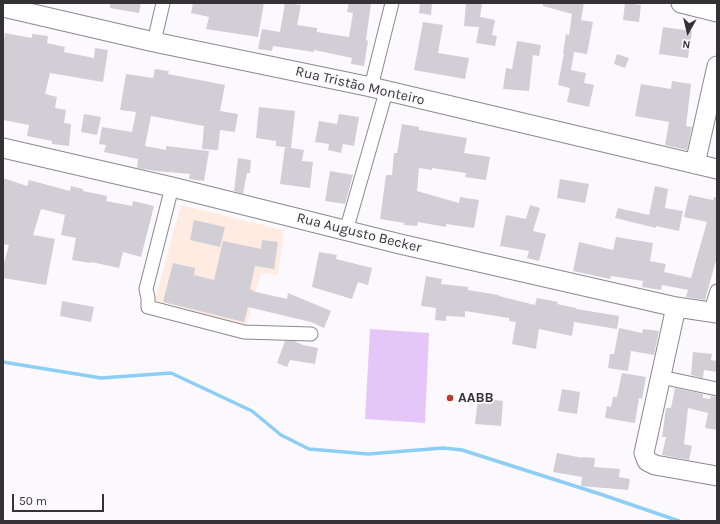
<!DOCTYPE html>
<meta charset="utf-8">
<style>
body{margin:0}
#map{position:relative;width:720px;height:524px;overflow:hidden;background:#fcf9fe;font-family:Karla,sans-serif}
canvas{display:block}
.frame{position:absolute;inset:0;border:4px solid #343235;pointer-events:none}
.north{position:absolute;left:668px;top:12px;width:40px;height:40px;-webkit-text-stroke:3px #fcf9fe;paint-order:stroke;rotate:188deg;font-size:11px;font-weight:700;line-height:16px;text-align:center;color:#343235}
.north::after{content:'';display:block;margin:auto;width:14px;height:18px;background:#343235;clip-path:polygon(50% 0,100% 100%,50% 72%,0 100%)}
.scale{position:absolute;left:12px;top:494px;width:92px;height:18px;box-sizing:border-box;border:2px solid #343235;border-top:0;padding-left:5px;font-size:12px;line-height:14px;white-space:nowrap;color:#343235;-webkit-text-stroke:3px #fcf9fe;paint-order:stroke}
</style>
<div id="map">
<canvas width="720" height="524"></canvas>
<div class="frame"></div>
<div class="north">N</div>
<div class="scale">50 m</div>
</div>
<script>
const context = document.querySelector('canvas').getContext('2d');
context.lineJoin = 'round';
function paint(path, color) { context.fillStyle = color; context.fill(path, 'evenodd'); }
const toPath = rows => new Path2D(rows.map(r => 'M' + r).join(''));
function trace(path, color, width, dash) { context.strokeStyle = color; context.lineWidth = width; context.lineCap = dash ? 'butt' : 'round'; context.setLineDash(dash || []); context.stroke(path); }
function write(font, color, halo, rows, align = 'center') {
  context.font = font + ' Karla,sans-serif'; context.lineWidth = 3.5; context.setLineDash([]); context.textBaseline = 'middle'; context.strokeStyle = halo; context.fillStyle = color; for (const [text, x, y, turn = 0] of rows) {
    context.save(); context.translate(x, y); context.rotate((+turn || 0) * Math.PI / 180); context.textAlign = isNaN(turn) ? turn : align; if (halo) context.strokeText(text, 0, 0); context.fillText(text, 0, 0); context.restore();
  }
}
const industrial = toPath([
 [181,205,284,230,278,275,261,273,246,326,155,300]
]);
const green = toPath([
 [370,329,429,333,425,423,365,419]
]);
const stream = toPath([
 [3,362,101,378,171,373,252,411,281,435,309,449,368,454,443,448,462,450,603,495,679,521]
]);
const building = toPath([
 [110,3,141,3,139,13,110,8],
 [193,3,264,3,258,37,206,29,209,17,191,13],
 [285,3,301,5,297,25,317,28,317,32,349,37,353,13,347,12,349,3,371,3,366,40,368,41,364,66,351,64,352,58,314,50,314,52,273,46,272,51,258,49,262,29,280,32],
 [420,3,432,3,431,15,419,13],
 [466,3,482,3,480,17,495,20,492,35,497,36,495,46,476,43,479,27,464,26],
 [543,3,584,3,581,20,593,22,587,54,574,52,571,70,586,73,584,83,594,85,589,107,567,102,570,88,558,85,564,53,563,53,566,34,569,35,572,14,543,6],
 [625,3,641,5,639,22,623,20],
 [423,22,443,25,438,53,469,58,465,79,414,70],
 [663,27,692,31,688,58,659,54],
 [5,33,32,38,32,34,48,36,47,43,65,47,64,52,94,58,95,48,108,50,103,82,50,73,45,94,57,97,55,108,66,110,64,123,71,124,69,146,52,144,52,141,27,136,29,125,3,120,3,46],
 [517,41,541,45,539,56,533,55,529,91,503,89,506,68,512,69],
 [617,54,629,58,625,68,614,64],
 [155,69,169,71,168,74,225,85,220,111,238,114,235,132,220,130,218,150,202,149,204,126,151,116,145,146,166,150,166,146,209,151,204,181,189,179,190,174,156,171,137,168,138,159,104,152,106,145,99,144,102,127,132,132,136,112,120,110,126,74,153,78],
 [672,81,691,84,686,126,692,127,687,150,665,145,669,122,635,116,641,84,671,89],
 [259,107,295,111,291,148,276,146,276,141,256,138],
 [84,114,101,117,97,135,81,132],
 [339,114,359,117,354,146,343,144,341,153,328,150,329,144,315,142,319,121,337,124],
 [402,124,419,127,419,130,467,138,464,153,490,157,486,180,465,177,466,173,432,168,432,170,419,168,417,191,459,203,460,197,479,200,474,228,446,224,446,227,418,222,417,226,404,225,404,223,380,219,386,175,392,175,394,153,397,153],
 [285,147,304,150,302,161,313,162,310,188,280,184],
 [238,158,251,160,250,173,247,173,243,194,234,191],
 [330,171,353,175,345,204,325,201],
 [3,178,27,186,29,180,70,191,71,186,83,189,83,191,107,196,106,201,132,206,133,201,154,206,141,257,123,252,119,268,91,262,91,263,72,260,76,238,61,235,65,215,41,209,33,235,55,239,46,285,3,278,3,266,9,245,3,244],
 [560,179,589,184,585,203,557,198],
 [655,186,668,189,665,208,683,211,679,231,656,226,656,228,615,218,618,208,649,215],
 [689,195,713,200,714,197,717,197,717,257,705,300,686,297,688,290,662,285,661,290,642,287,643,281,611,276,610,279,573,271,579,242,613,250,616,237,653,243,650,261,666,264,664,272,691,278,707,222,684,217],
 [530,205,540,208,533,231,546,234,539,261,527,258,529,251,500,246,506,215,526,219],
 [194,220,225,227,220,247,190,240],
 [262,240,278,242,274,269,255,266,250,289,252,289,252,291,287,299,288,293,331,311,324,328,311,322,248,307,244,322,163,302,173,263,195,268,194,275,214,280,223,241,261,249],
 [319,252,337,255,336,259,372,268,368,285,358,282,352,299,312,287],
 [426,276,442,279,441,284,468,287,468,290,499,295,499,296,535,305,537,298,558,302,557,304,576,308,576,309,619,316,617,329,574,322,572,336,539,329,536,349,512,344,516,322,509,321,509,318,465,311,465,317,446,316,446,321,435,320,436,308,421,306],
 [62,301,94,307,91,322,60,316],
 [619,328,642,333,643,329,659,331,654,355,631,351,628,371,608,368,610,354,614,354],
 [285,341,294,341,303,345,318,348,315,364,290,360,287,367,277,363],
 [693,352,712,354,711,360,717,361,717,372,704,370,703,378,691,375],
 [622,373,646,377,642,399,639,398,635,423,605,418,607,406,611,407,613,397,617,397],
 [675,388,703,394,703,398,710,399,711,396,717,397,717,430,705,428,708,413,688,408,684,444,692,446,689,460,662,455,666,437,662,437,666,408,671,408],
 [562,389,580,392,577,414,558,411],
 [478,398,503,401,501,426,475,424],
 [557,453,583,458,583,457,595,458,594,467,620,469,619,477,630,479,628,490,581,486,582,477,553,472]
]);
const street = toPath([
 [154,42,163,3],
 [371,87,392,3],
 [172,187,146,289,148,298,148,307,244,332,311,334],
 [346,231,386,92],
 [710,313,717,291],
 [661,377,717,389]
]);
const secondary = toPath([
 [681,3,717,12],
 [3,7,154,42,371,87,717,169],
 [3,148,172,187,400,244,676,307,717,313],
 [695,164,717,66],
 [676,307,644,453,647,461,655,465,717,476]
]);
const markers = [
 [450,398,4,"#c33628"]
];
const streetNames = [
 ["Rua Tristão Monteiro",360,86,13],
 ["Rua Augusto Becker",359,233,14]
];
const poiNames = [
 ["AABB",458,398]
];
paint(industrial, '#feece2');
paint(green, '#e5c6f9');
trace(stream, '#8ccef5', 3.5);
paint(building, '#d1ced5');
trace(street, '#8c888e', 15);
trace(secondary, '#8c888e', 21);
trace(street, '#fff', 13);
trace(secondary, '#fff', 19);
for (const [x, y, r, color] of markers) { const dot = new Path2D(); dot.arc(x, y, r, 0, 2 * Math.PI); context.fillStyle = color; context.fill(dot); trace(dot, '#fcf9fe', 1.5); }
write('14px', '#343235', '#fcf9fe', streetNames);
write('bold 14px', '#343235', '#fcf9fe', poiNames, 'left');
</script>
